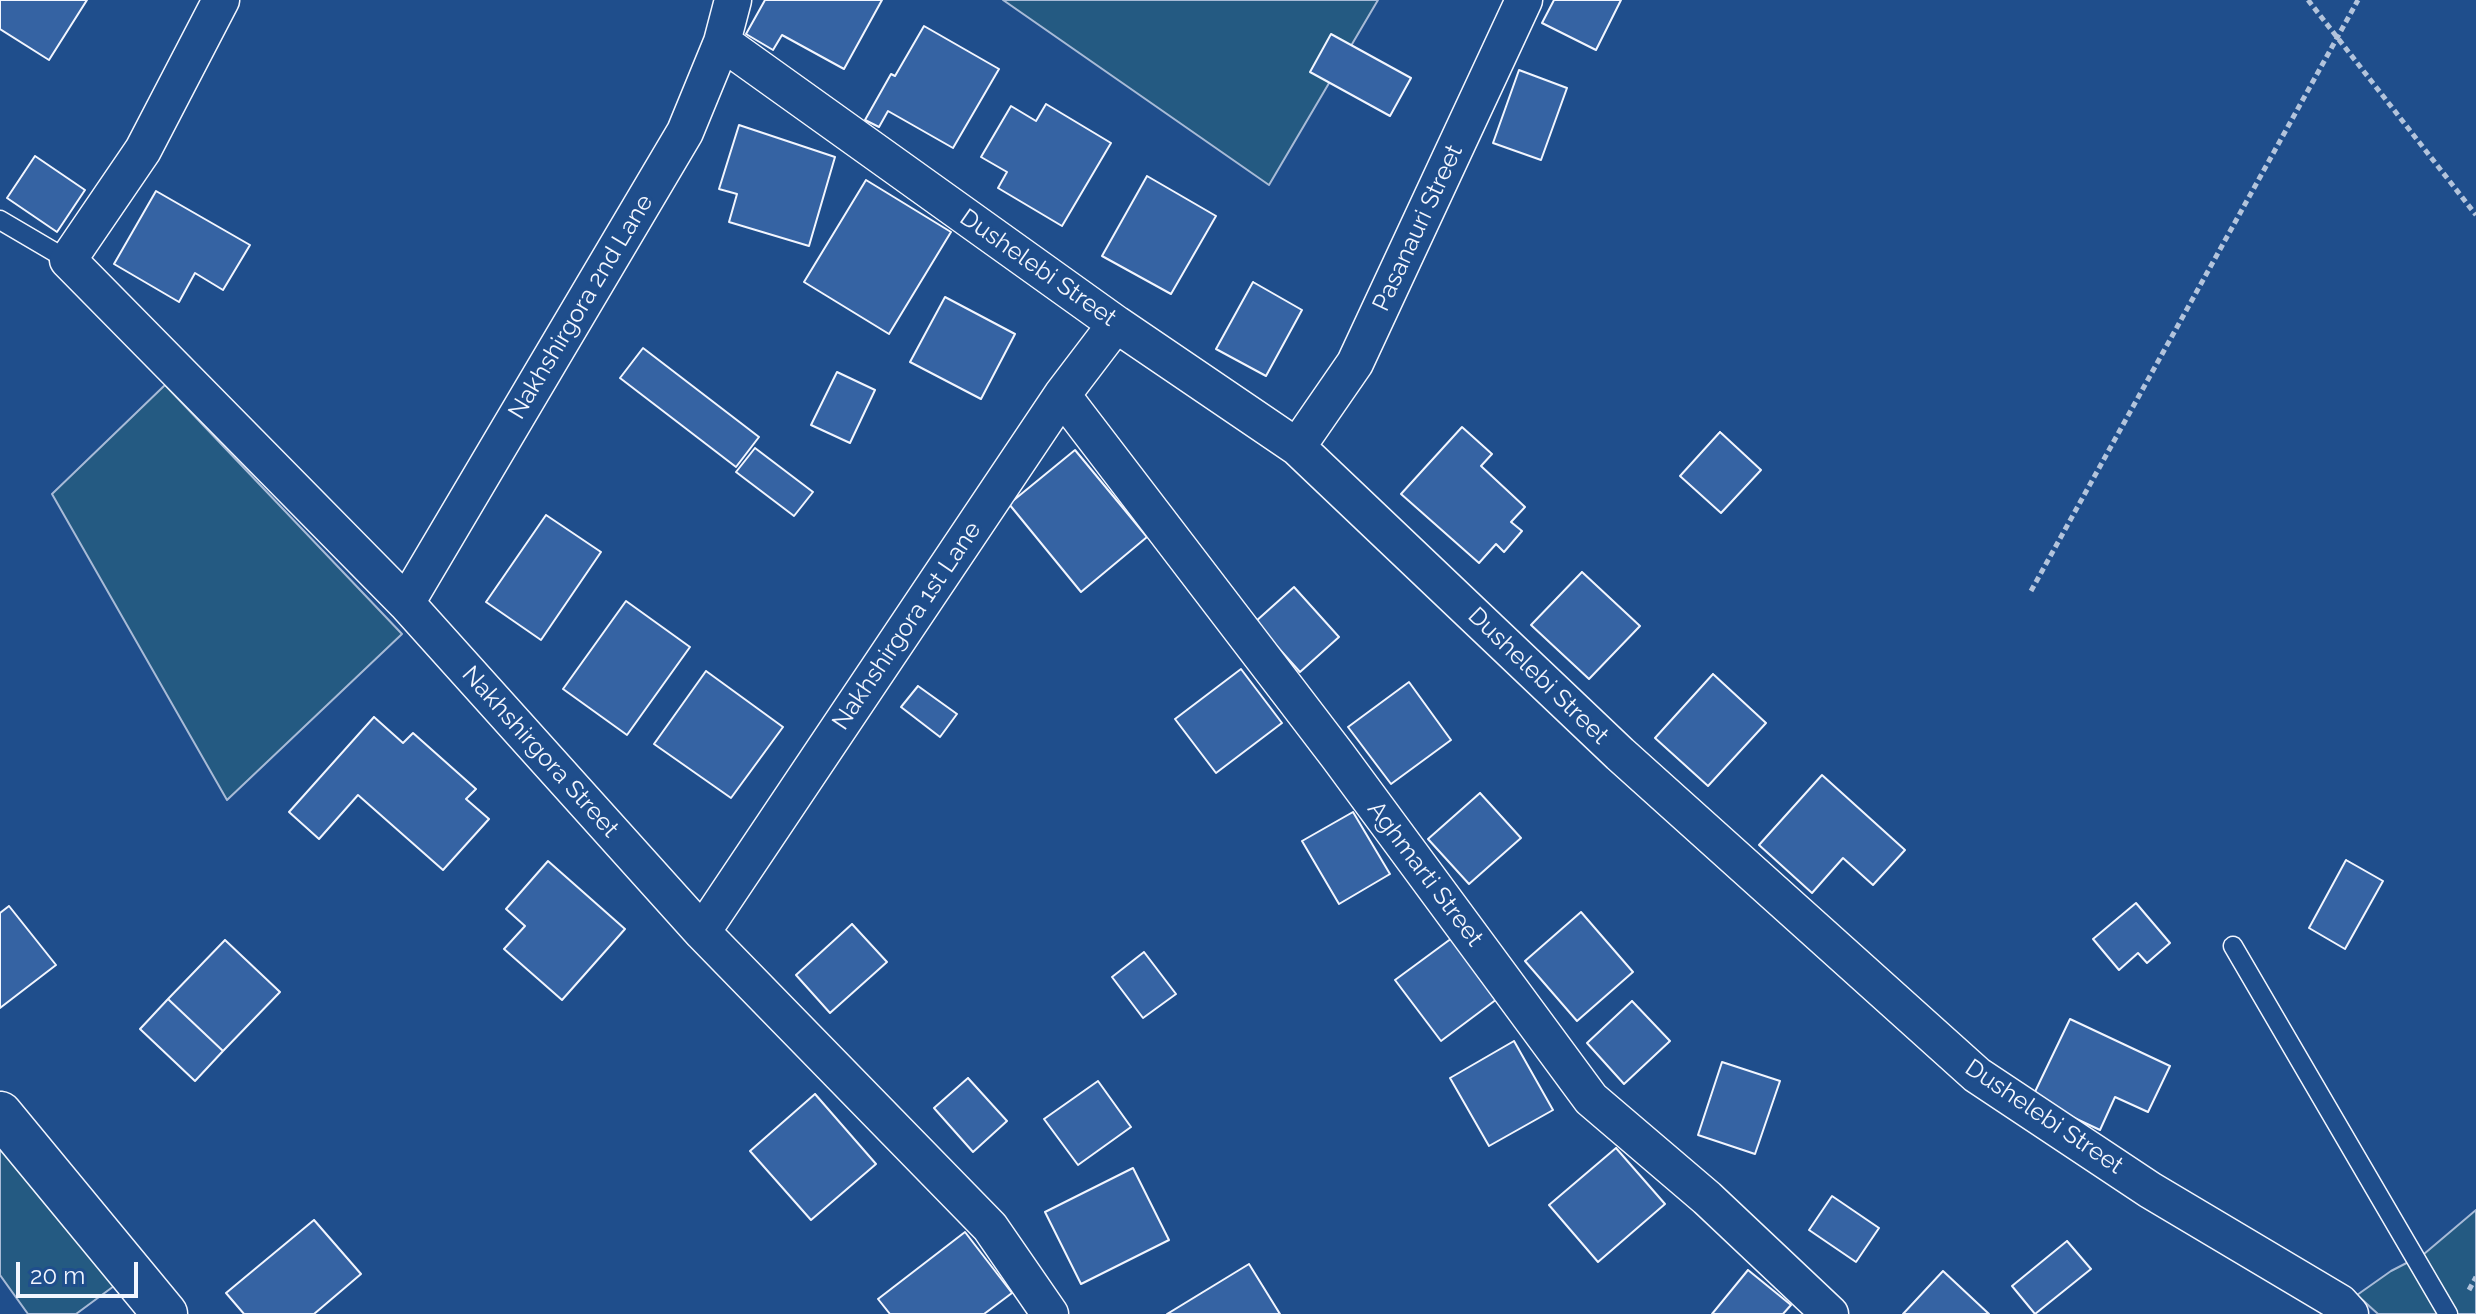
<!DOCTYPE html>
<style>
body{margin:0}
#map{position:relative;width:2476px;height:1314px;overflow:hidden;background:#1f4e8c;font-family:Raleway,sans-serif}
canvas{display:block}
.scale{position:absolute;left:16px;top:1262px;width:122px;height:36px;box-sizing:border-box;border:4px solid #f2f6ff;border-top:0;padding-left:10px;font-size:24px;line-height:28px;white-space:nowrap;color:#f2f6ff;-webkit-text-stroke:6px #1f4e8c;paint-order:stroke}
</style>
<div id="map">
<canvas width="2476" height="1314"></canvas>
<div class="scale">20 m</div>
</div>
<script>
const context = document.querySelector('canvas').getContext('2d');
context.lineJoin = 'round';
function paint(path, color) { context.fillStyle = color; context.fill(path, 'evenodd'); }
const toPath = rows => new Path2D(rows.map(r => 'M' + r).join(''));
function trace(path, color, width, dash) { context.strokeStyle = color; context.lineWidth = width; context.lineCap = dash ? 'butt' : 'round'; context.setLineDash(dash || []); context.stroke(path); }
function write(font, color, halo, rows, align = 'center') {
  context.font = font + ' Raleway,sans-serif'; context.lineWidth = 6; context.setLineDash([]); context.textBaseline = 'middle'; context.strokeStyle = halo; context.fillStyle = color; for (const [text, x, y, turn = 0] of rows) {
    context.save(); context.translate(x, y); context.rotate((+turn || 0) * Math.PI / 180); context.textAlign = isNaN(turn) ? turn : align; if (halo) context.strokeText(text, 0, 0); context.fillText(text, 0, 0); context.restore();
  }
}
const green = toPath([
 [1003,0,1378,0,1269,185,1003,0],
 [165,385,402,634,227,800,52,494,165,385],
 [0,1141,114,1286,76,1314,28,1314,0,1275,0,1141],
 [2476,1210,2476,1314,2378,1314,2357,1295,2391,1271,2424,1254,2476,1210]
]);
const building = toPath([
 [0,0,87,0,49,60,0,29,0,0],
 [765,0,882,0,844,69,782,35,773,50,746,34,765,0],
 [1554,0,1621,0,1596,50,1542,23,1554,0],
 [924,26,999,69,953,148,888,111,879,127,865,120,891,74,895,76,924,26],
 [1331,34,1411,78,1390,116,1310,72,1331,34],
 [1519,70,1567,88,1541,160,1493,143,1519,70],
 [1046,104,1111,143,1062,226,998,188,1007,172,981,157,1011,106,1036,121,1046,104],
 [739,125,835,157,809,246,729,222,737,194,719,189,739,125],
 [35,156,85,190,57,232,7,198,35,156],
 [1147,176,1216,216,1171,294,1102,256,1147,176],
 [866,180,951,232,889,334,804,282,866,180],
 [156,191,250,245,223,290,195,273,179,302,114,264,156,191],
 [1253,282,1302,310,1266,376,1216,349,1253,282],
 [945,297,1015,334,981,399,910,362,945,297],
 [643,348,759,437,736,467,620,378,643,348],
 [837,372,875,390,850,443,811,425,837,372],
 [1462,427,1492,454,1481,466,1525,507,1511,522,1522,531,1504,552,1496,544,1479,563,1401,494,1462,427],
 [1720,432,1761,470,1721,513,1680,476,1720,432],
 [755,448,813,492,794,516,736,472,755,448],
 [1075,450,1147,537,1081,592,1009,504,1075,450],
 [546,515,601,552,541,640,486,602,546,515],
 [1582,572,1640,626,1589,679,1531,625,1582,572],
 [1294,587,1339,637,1300,672,1255,622,1294,587],
 [626,601,690,647,627,735,563,689,626,601],
 [1241,669,1282,723,1216,773,1175,719,1241,669],
 [706,671,783,727,731,798,654,744,706,671],
 [1713,674,1766,723,1708,786,1655,738,1713,674],
 [1409,682,1451,740,1391,784,1348,727,1409,682],
 [918,686,957,714,940,737,901,707,918,686],
 [374,717,403,743,413,733,476,789,466,799,489,819,443,870,358,795,319,839,289,812,374,717],
 [1822,775,1905,850,1873,885,1843,858,1812,893,1759,845,1822,775],
 [1480,793,1521,838,1469,884,1428,839,1480,793],
 [1353,812,1390,874,1339,904,1302,841,1353,812],
 [2346,860,2383,881,2345,949,2309,928,2346,860],
 [548,861,625,929,562,1000,504,949,525,926,506,909,548,861],
 [2136,903,2170,943,2147,963,2138,953,2119,970,2093,939,2136,903],
 [9,906,56,965,0,1008,0,913,9,906],
 [1581,912,1633,972,1577,1021,1525,961,1581,912],
 [852,924,887,962,830,1013,796,975,852,924],
 [1452,938,1497,999,1441,1041,1395,980,1452,938],
 [225,940,280,992,223,1051,168,999,225,940],
 [1144,952,1176,994,1143,1018,1112,977,1144,952],
 [168,999,223,1051,195,1081,140,1029,168,999],
 [1632,1001,1670,1041,1624,1084,1587,1043,1632,1001],
 [2070,1019,2170,1066,2148,1112,2115,1097,2100,1130,2032,1098,2070,1019],
 [1514,1041,1553,1110,1489,1146,1450,1078,1514,1041],
 [1722,1062,1780,1081,1755,1154,1698,1135,1722,1062],
 [968,1078,1007,1121,973,1152,934,1108,968,1078],
 [1098,1081,1131,1127,1078,1165,1044,1119,1098,1081],
 [815,1094,876,1164,811,1220,750,1151,815,1094],
 [1616,1148,1665,1204,1598,1262,1549,1205,1616,1148],
 [1133,1168,1169,1240,1081,1284,1045,1212,1133,1168],
 [1832,1196,1879,1228,1856,1262,1809,1230,1832,1196],
 [314,1220,361,1274,314,1314,244,1314,226,1293,314,1220],
 [965,1232,1012,1293,984,1314,890,1314,878,1299,965,1232],
 [2067,1241,2091,1269,2035,1314,2012,1286,2067,1241],
 [1249,1264,1280,1314,1167,1314,1249,1264],
 [1748,1270,1791,1305,1783,1314,1712,1314,1748,1270],
 [1943,1271,1989,1314,1903,1314,1943,1271]
]);
const path = toPath([
 [2308,0,2476,215],
 [2031,591,2358,0],
 [2469,1290,2476,1277]
]);
const lane = toPath([
 [0,220,68,260],
 [2233,946,2448,1314]
]);
const street = toPath([
 [221,0,143,150,68,260,406,603,702,932,990,1227,1050,1314],
 [722,42,1116,324,1297,447,1620,754,1977,1075,2150,1190,2340,1303,2350,1314],
 [1062,395,1338,756,1591,1099,1707,1198,1830,1314],
 [1297,447,1355,363,1524,0],
 [406,603,685,132,722,42,733,0],
 [702,932,1062,395,1116,324]
]);
const secondary = toPath([
 [0,1114,165,1314]
]);
const streetNames = [
 ["Pasanauri Street",1418,228,-65],
 ["Dushelebi Street",1038,268,35],
 ["Nakhshirgora 2nd Lane",581,307,-59],
 ["Nakhshirgora 1st Lane",907,626,-56],
 ["Dushelebi Street",1538,676,44],
 ["Nakhshirgora Street",540,752,48],
 ["Aghmarti Street",1425,874,53],
 ["Dushelebi Street",2044,1117,34]
];
paint(green, '#245a82');
trace(green, '#a8bbd7', 2);
paint(building, '#3563a3');
trace(building, '#f2f6ff', 2);
trace(lane, '#f2f6ff', 21);
trace(street, '#f2f6ff', 39);
trace(secondary, '#f2f6ff', 47);
trace(path, '#b3c4dc', 5, [6, 4]);
trace(lane, '#1f4e8c', 18);
trace(street, '#1f4e8c', 36);
trace(secondary, '#1f4e8c', 44);
write('24px', '#f2f6ff', '#1f4e8c', streetNames);
</script>
